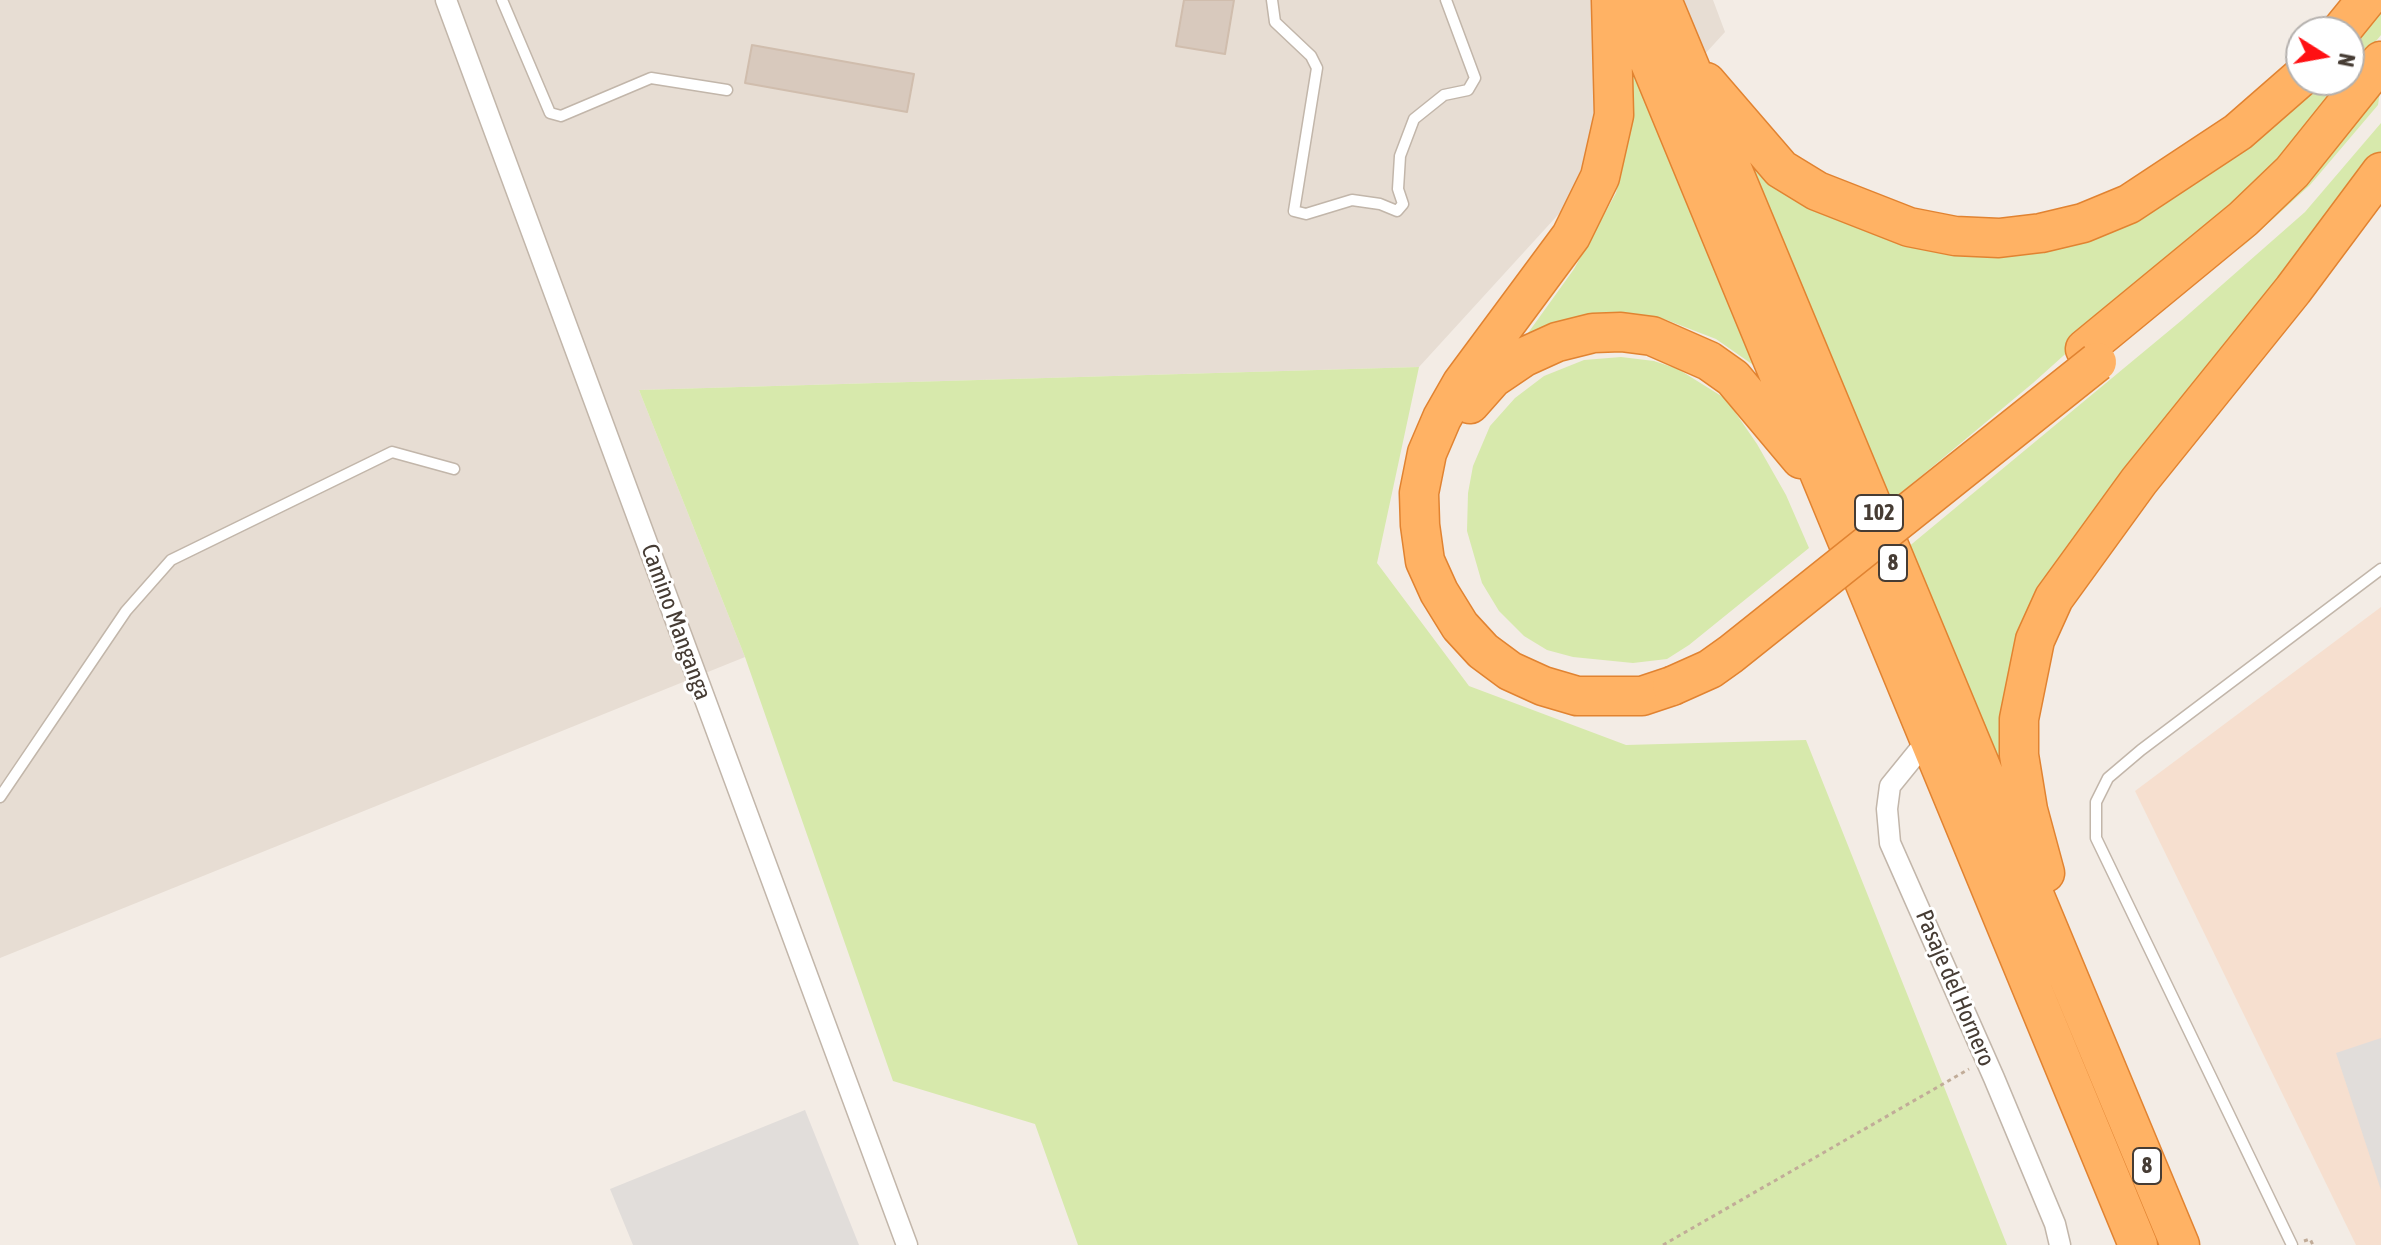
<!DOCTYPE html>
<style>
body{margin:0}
#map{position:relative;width:2381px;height:1245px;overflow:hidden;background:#f3ece5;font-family:"Asap Condensed",sans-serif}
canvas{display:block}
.north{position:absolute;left:2285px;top:16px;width:80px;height:80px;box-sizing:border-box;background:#fff;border:2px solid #b5b1ae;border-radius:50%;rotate:101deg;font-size:22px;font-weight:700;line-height:32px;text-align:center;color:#463c34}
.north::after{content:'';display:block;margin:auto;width:28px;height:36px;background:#ff1013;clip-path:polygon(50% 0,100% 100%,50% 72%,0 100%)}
</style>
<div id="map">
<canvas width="2381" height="1245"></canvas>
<div class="north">N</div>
</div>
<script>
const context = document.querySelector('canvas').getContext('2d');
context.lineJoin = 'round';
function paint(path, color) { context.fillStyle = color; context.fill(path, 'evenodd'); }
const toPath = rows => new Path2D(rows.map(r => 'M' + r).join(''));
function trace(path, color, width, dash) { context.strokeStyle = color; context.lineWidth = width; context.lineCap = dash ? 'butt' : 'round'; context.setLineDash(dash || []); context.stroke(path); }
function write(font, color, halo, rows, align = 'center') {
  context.font = font + ' "Asap Condensed",sans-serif'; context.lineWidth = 6; context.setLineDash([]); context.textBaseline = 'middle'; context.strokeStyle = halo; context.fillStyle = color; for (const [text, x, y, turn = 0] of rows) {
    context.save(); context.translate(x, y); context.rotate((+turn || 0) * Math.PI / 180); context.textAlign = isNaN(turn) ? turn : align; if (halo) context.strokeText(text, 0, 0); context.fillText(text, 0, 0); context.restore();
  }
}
const residential = toPath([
 [0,0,1713,0,1725,32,1419,367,639,390,745,657,0,958]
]);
const commercial = toPath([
 [2381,607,2381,1245,2356,1245,2135,791]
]);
const green = toPath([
 [2381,0,2381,35,2349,74,2349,37],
 [1628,74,1636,76,1759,369,1716,339,1664,319,1619,315,1523,340,1574,269,1616,193,1627,138],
 [2309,80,2344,80,2279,162,2033,383,1890,502,1726,120,1772,172,2027,242],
 [2381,85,2378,105,2310,185,2239,250,2306,183],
 [2381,123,2381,158,2044,606,2019,818,1907,548,2182,320,2305,212],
 [1621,357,1654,361,1678,369,1726,399,1757,444,1786,495,1809,548,1689,645,1667,659,1633,663,1573,657,1547,650,1524,636,1499,611,1482,583,1467,531,1468,493,1473,466,1490,426,1515,398,1544,376,1584,360],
 [1419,367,1377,563,1469,686,1626,745,1806,740,2007,1245,1078,1245,1035,1124,893,1081,745,657,639,390]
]);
const parking = toPath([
 [2381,1038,2381,1190,2336,1053],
 [805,1110,859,1245,633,1245,610,1189]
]);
const building = toPath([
 [1184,0,1234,0,1225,54,1176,46,1184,0],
 [752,45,914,74,907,112,745,83,752,45]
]);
const path = toPath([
 [2304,1241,2310,1239,2313,1245],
 [1663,1245,1969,1069]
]);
const lane = toPath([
 [502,0,550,113,561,116,651,78,727,90],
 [1272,0,1275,22,1311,56,1317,68,1294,211,1306,214,1352,200,1380,204,1397,211,1403,204,1398,189,1400,156,1414,119,1444,95,1468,90,1475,78,1446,0],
 [0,797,126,611,171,560,392,452,454,469],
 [2292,1245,2096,838,2096,802,2108,778,2141,750,2381,569]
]);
const street = toPath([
 [446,0,907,1245],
 [1929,738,1890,786,1887,809,1890,843,1994,1078,2055,1224,2060,1245]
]);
const highway = toPath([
 [1611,0,1614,115,1600,177,1571,236,1462,383,1442,418,1427,453,1419,493,1420,525,1425,561,1439,592,1460,626,1483,651,1510,671,1543,686,1577,696,1642,696,1672,686],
 [1624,0,2138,1245],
 [1662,0,2180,1245],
 [2340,32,2366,0],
 [1706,82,1781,169,1817,191,1909,227,1955,236,1999,238,2041,233,2083,223,2129,204,2238,132,2301,77],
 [2085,349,2243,219,2292,172,2381,61],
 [1470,404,1493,378,1524,357,1557,342,1593,333,1621,332,1652,336,1709,361,1733,378,1801,459],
 [2045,873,2028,810,2019,755,2019,719,2035,640,2054,598,2139,481,2293,290,2381,172]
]);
const highwayBridge = toPath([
 [1672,686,1710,669,1731,654,2097,362]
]);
const shields = [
 [1879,513,48],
 [1893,563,28],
 [2147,1166,28]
];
const shieldNames = [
 ["102",1879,513],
 ["8",1893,563],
 ["8",2147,1166]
];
const streetNames = [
 ["Camino Manganga",676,622,70],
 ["Pasaje del Hornero",1955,988,67]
];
paint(residential, '#e7ddd3');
paint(commercial, '#f6dfcf');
paint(green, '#d7e9ac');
paint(parking, '#e1ddda');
paint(building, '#d8c9bd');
trace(building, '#d0bdad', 2);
trace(lane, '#c2b6aa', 13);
trace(street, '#c2b6aa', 23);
trace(highway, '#e18331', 41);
trace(path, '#c1ac98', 3, [4, 4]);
trace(lane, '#fff', 10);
trace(street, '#fff', 20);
trace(highway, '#ffb264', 38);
trace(highwayBridge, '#e18331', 41, []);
trace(highwayBridge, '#ffb264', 38);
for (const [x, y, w] of shields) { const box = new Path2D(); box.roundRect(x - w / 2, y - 18, w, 36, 6); context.fillStyle = '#fff'; context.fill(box); trace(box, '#463c34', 2); }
write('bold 22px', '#463c34', null, shieldNames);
write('24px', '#463c34', '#fff', streetNames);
</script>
